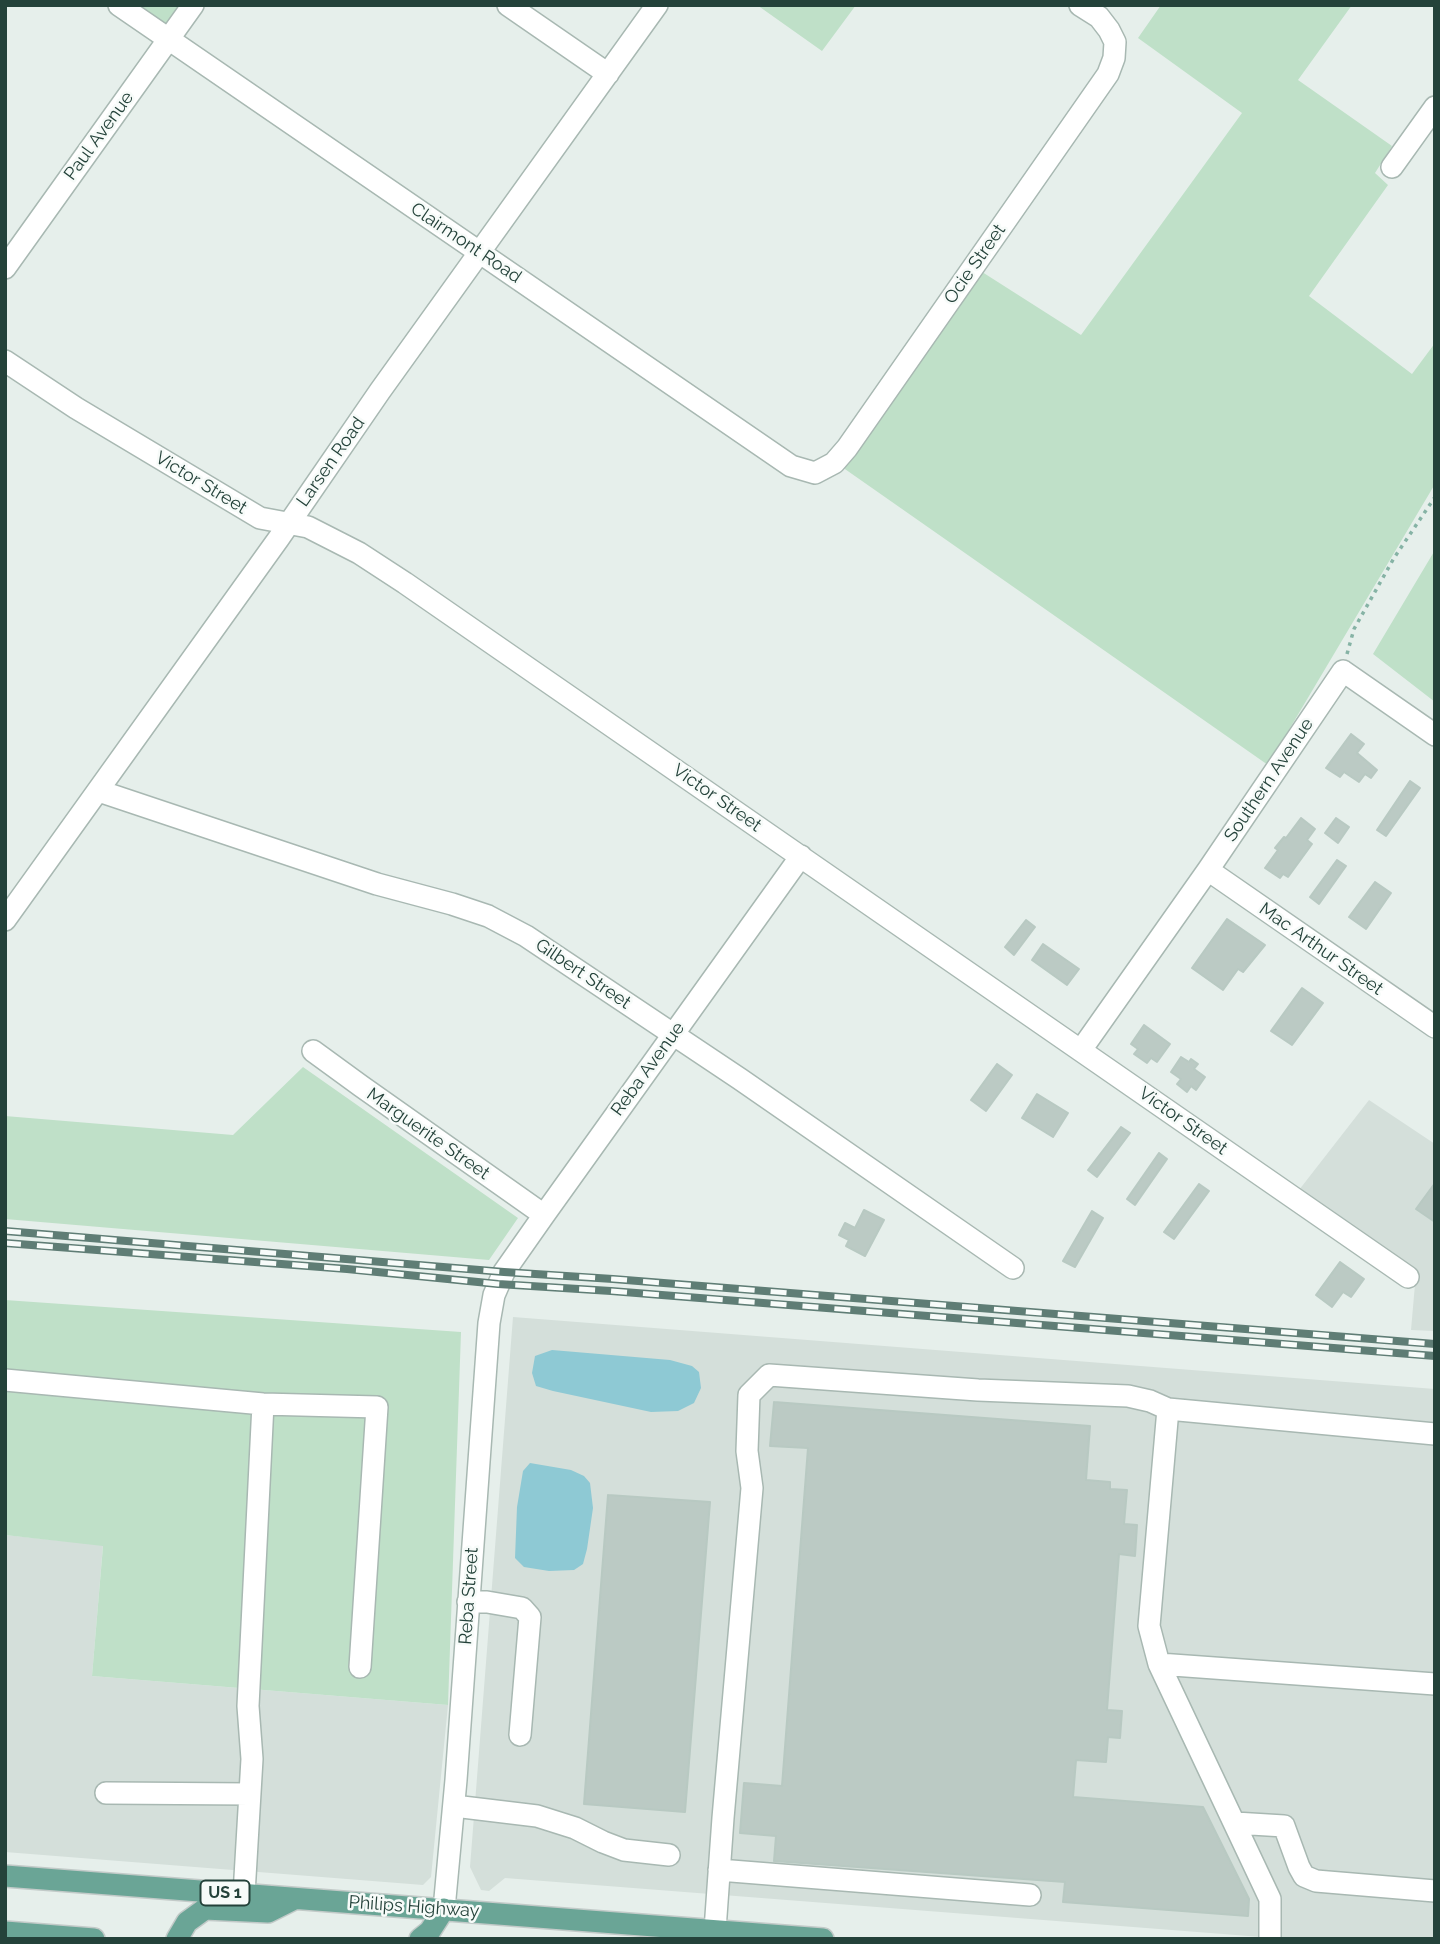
<!DOCTYPE html>
<style>
body{margin:0}
#map{position:relative;width:1440px;height:1944px;overflow:hidden;background:#e6efeb;font-family:Raleway,sans-serif}
canvas{display:block}
.frame{position:absolute;inset:0;border:7px solid #24423a;pointer-events:none}
</style>
<div id="map">
<canvas width="1440" height="1944"></canvas>
<div class="frame"></div>
</div>
<script>
const context = document.querySelector('canvas').getContext('2d');
context.lineJoin = 'round';
function paint(path, color) { context.fillStyle = color; context.fill(path, 'evenodd'); }
const toPath = rows => new Path2D(rows.map(r => 'M' + r).join(''));
function trace(path, color, width, dash) { context.strokeStyle = color; context.lineWidth = width; context.lineCap = dash ? 'butt' : 'round'; context.setLineDash(dash || []); context.stroke(path); }
function write(font, color, halo, rows, align = 'center') {
  context.font = font + ' Raleway,sans-serif'; context.lineWidth = 5; context.setLineDash([]); context.textBaseline = 'middle'; context.strokeStyle = halo; context.fillStyle = color; for (const [text, x, y, turn = 0] of rows) {
    context.save(); context.translate(x, y); context.rotate((+turn || 0) * Math.PI / 180); context.textAlign = isNaN(turn) ? turn : align; if (halo) context.strokeText(text, 0, 0); context.fillText(text, 0, 0); context.restore();
  }
}
const built = toPath([
 [1369,1100,1435,1144,1435,1331,1411,1330,1416,1273,1299,1190],
 [513,1317,1435,1389,1435,1939,1287,1939,505,1878,489,1891,481,1890,470,1867],
 [5,1535,103,1545,92,1676,448,1705,431,1877,423,1885,5,1852]
]);
const green = toPath([
 [130,5,184,5,172,22,162,27],
 [757,5,856,5,822,51],
 [1161,5,1352,5,1298,80,1392,146,1375,173,1388,185,1309,296,1412,374,1435,343,1435,484,1268,765,842,467,979,270,1081,335,1242,113,1138,38],
 [1435,550,1435,702,1373,654],
 [303,1067,518,1218,489,1260,5,1219,5,1116,233,1135],
 [5,1300,461,1332,448,1705,92,1676,103,1546,5,1535]
]);
const water = toPath([
 [552,1350,670,1360,692,1366,699,1372,701,1388,694,1403,678,1411,651,1412,553,1391,536,1386,532,1373,535,1356],
 [530,1463,571,1470,584,1476,590,1483,593,1508,587,1549,583,1564,574,1570,549,1571,524,1567,515,1558,517,1507,523,1471]
]);
const building = toPath([
 [1351,734,1364,744,1357,753,1377,770,1371,778,1365,774,1359,782,1344,772,1340,777,1326,768,1351,734],
 [1410,781,1420,788,1386,836,1377,830,1410,781],
 [1301,818,1315,829,1307,840,1312,844,1288,877,1283,874,1280,878,1265,868,1278,850,1275,848,1284,837,1286,838,1301,818],
 [1336,818,1349,827,1338,843,1325,833,1336,818],
 [1337,860,1346,866,1319,904,1310,897,1337,860],
 [1375,882,1391,893,1366,929,1349,917,1375,882],
 [1227,919,1265,945,1243,972,1238,969,1223,990,1192,968,1227,919],
 [1026,920,1035,927,1014,955,1005,947,1026,920],
 [1043,944,1079,969,1067,985,1032,960,1043,944],
 [1302,988,1323,1003,1292,1045,1271,1031,1302,988],
 [1144,1025,1170,1044,1157,1062,1151,1058,1147,1063,1134,1054,1138,1049,1131,1044,1144,1025],
 [1181,1057,1189,1062,1191,1059,1198,1064,1194,1069,1205,1077,1196,1090,1191,1086,1187,1092,1177,1084,1181,1079,1171,1072,1181,1057],
 [997,1064,1012,1075,986,1111,971,1100,997,1064],
 [1037,1094,1068,1113,1053,1137,1022,1118,1037,1094],
 [1121,1127,1130,1133,1097,1177,1088,1170,1121,1127],
 [1159,1153,1167,1159,1135,1205,1127,1199,1159,1153],
 [1435,1183,1435,1222,1416,1209,1435,1183],
 [1199,1184,1209,1191,1174,1239,1164,1232,1199,1184],
 [864,1210,884,1220,865,1256,846,1246,849,1240,839,1235,845,1223,855,1228,864,1210],
 [1092,1211,1103,1218,1075,1267,1063,1261,1092,1211],
 [1340,1262,1364,1279,1351,1297,1343,1292,1332,1307,1316,1295,1340,1262],
 [774,1402,1090,1426,1086,1480,1110,1482,1110,1489,1127,1490,1124,1524,1137,1525,1135,1556,1119,1554,1107,1710,1122,1711,1120,1738,1108,1737,1106,1762,1076,1760,1073,1797,1203,1807,1249,1899,1248,1916,1063,1902,1065,1882,774,1861,776,1836,740,1833,744,1783,782,1786,808,1448,770,1446,774,1402],
 [608,1495,710,1502,685,1812,584,1804,608,1495]
]);
const path = toPath([
 [1347,654,1354,629,1394,558,1435,497]
]);
const minor = toPath([
 [119,5,791,466,815,473,834,463,847,448,1108,74,1114,58,1115,42,1109,30,1099,17,1080,5],
 [508,5,608,74],
 [1392,167,1435,107],
 [5,268,193,5],
 [5,361,76,408,260,518,308,527,359,553,405,583,1408,1277],
 [99,791,377,884,452,904,488,916,526,936,740,1079,1013,1268],
 [1208,870,1435,1027],
 [5,920,279,538,380,391,657,5],
 [1081,1050,1208,870,1343,671,1435,735],
 [313,1051,361,1086,544,1215],
 [5,1380,263,1404,377,1407,360,1667],
 [468,1602,487,1602,522,1608,530,1617,520,1735],
 [1159,1664,1435,1684],
 [106,1793,250,1794],
 [454,1806,537,1816,575,1828,603,1842,624,1850,669,1855],
 [1235,1823,1284,1826,1299,1867,1304,1876,1316,1881,1435,1891],
 [719,1870,1030,1895],
 [244,1894,252,1759,248,1706,263,1404],
 [444,1909,456,1780,489,1323,494,1295,504,1272,544,1215,801,856],
 [715,1930,723,1818,752,1488,747,1451,749,1395,769,1375,978,1390,1128,1396,1150,1401,1168,1409],
 [1270,1939,1270,1899,1159,1664,1149,1626,1168,1409,1435,1434]
]);
const major = toPath([
 [5,1876,823,1939],
 [5,1932,94,1939],
 [177,1939,187,1922,205,1909,268,1912,294,1899],
 [420,1939,430,1931,444,1909]
]);
const rail = toPath([
 [5,1231,504,1272,613,1279,1435,1344],
 [5,1243,347,1269,498,1284,611,1291,1435,1356]
]);
const shields = [
 [225,1893,49]
];
const shieldNames = [
 ["US 1",225,1893]
];
const streetNames = [
 ["Paul Avenue",99,136,-54],
 ["Clairmont Road",466,243,34],
 ["Ocie Street",975,264,-55],
 ["Larsen Road",331,462,-55],
 ["Victor Street",201,483,31],
 ["Southern Avenue",1269,780,-56],
 ["Victor Street",717,798,35],
 ["Mac Arthur Street",1321,949,35],
 ["Gilbert Street",583,974,34],
 ["Reba Avenue",648,1069,-54],
 ["Victor Street",1183,1121,35],
 ["Marguerite Street",428,1134,35],
 ["Reba Street",469,1596,-86],
 ["Philips Highway",414,1907,4]
];
paint(built, '#d4dfda');
paint(green, '#bfe0c8');
paint(water, '#8ec9d4');
paint(building, '#bbcac4');
trace(building, '#b8c9c2', 2);
trace(minor, '#a8b8b2', 24);
trace(major, '#c2cac8', 24);
trace(path, '#86b3a5', 3.5, [3.5, 5]);
trace(minor, '#fff', 21);
trace(major, '#6aa596', 21);
trace(rail, '#5f7d75', 8);
trace(rail, '#f7fbf9', 5, [16]);
for (const [x, y, w] of shields) { const box = new Path2D(); box.roundRect(x - w / 2, y - 12.5, w, 25, 5); context.fillStyle = '#f7fbf9'; context.fill(box); trace(box, '#24423a', 2); }
write('bold 16px', '#24423a', null, shieldNames);
write('18px', '#24423a', '#f7fbf9', streetNames);
</script>
